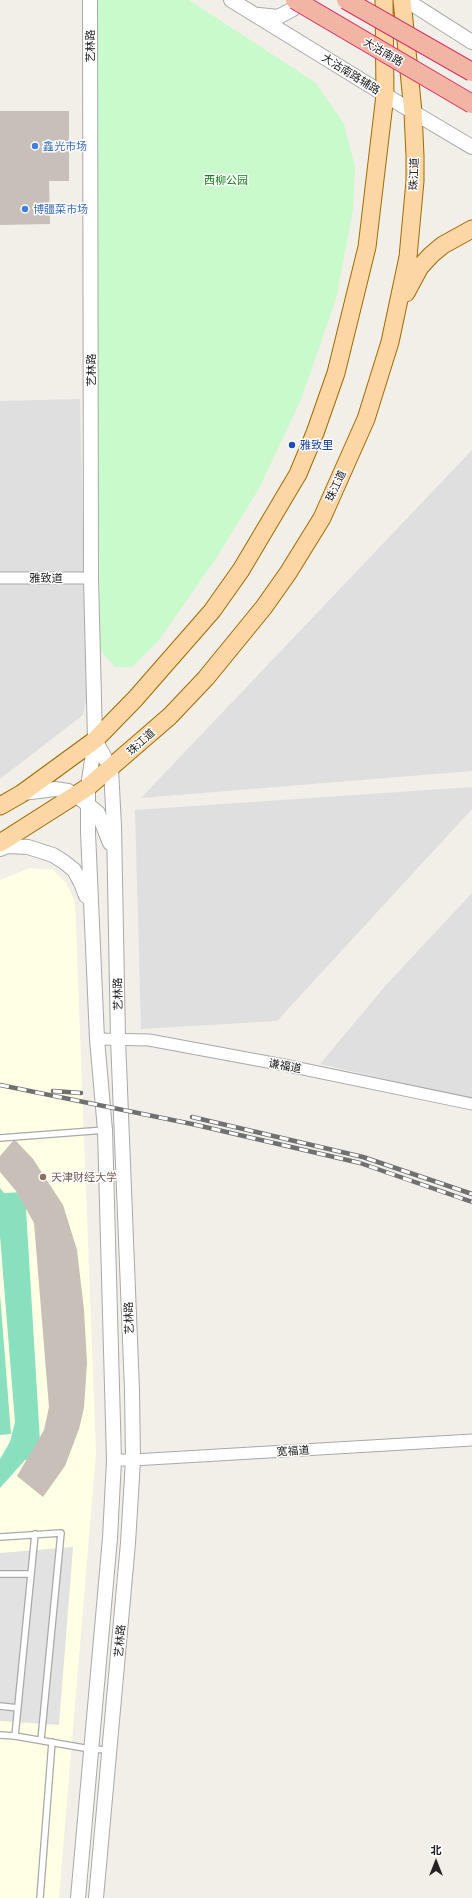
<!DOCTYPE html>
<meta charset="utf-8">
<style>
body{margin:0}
#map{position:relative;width:472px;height:1898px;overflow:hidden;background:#f2efe9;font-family:Ubuntu,"Noto Sans SC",sans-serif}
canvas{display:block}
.north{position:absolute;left:416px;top:1842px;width:40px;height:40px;-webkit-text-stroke:3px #fff;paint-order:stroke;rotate:0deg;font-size:11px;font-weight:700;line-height:16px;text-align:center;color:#222}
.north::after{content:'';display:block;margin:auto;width:14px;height:18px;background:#222;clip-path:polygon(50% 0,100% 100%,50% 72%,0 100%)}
</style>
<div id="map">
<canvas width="472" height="1898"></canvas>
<div class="north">北</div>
</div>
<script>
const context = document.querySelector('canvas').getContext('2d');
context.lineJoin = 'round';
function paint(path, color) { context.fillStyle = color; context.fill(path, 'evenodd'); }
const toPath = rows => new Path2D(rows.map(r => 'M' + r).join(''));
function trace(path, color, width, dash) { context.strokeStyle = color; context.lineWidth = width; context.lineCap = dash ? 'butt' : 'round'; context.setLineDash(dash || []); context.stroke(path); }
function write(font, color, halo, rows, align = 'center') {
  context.font = font + ' Ubuntu,"Noto Sans SC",sans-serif'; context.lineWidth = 3; context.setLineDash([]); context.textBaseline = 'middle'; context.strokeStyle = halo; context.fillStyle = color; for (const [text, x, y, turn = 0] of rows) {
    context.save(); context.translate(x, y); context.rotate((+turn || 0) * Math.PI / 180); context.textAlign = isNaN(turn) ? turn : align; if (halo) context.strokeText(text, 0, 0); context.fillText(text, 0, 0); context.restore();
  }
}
const residential = toPath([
 [80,399,87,698,83,715,0,779,0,401],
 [472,450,472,771,141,798],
 [472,787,472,809,277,1021,141,1029,135,810],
 [472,893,472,1099,320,1064,386,985]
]);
const education = toPath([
 [30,868,53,870,66,883,75,901,96,1453,59,1898,0,1898,0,880]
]);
const park = toPath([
 [95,0,189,0,316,83,344,124,355,167,353,210,336,299,302,397,260,487,215,560,159,640,132,667,115,667,100,650]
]);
const pitch = toPath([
 [0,1188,4,1193,25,1192,41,1458,25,1460,0,1488,0,1459,10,1442,15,1422,0,1236],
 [0,1294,11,1434,0,1435]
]);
const parking = toPath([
 [73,1547,59,1725,0,1721,0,1553]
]);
const building = toPath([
 [0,111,69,111,69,181,49,181,50,224,0,225],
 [13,1141,16,1141,33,1159,63,1205,77,1250,84,1310,87,1363,84,1408,79,1429,65,1466,43,1497,17,1476,44,1430,49,1407,34,1223,16,1191,0,1172,0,1156]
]);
const service = toPath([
 [0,1138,105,1130],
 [35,1534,15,1736,90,1749,109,1750],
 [0,1537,61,1533,41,1740],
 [0,1574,31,1574],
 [0,1706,18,1708],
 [0,1735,15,1736],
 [40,1898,52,1742]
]);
const minor = toPath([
 [0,578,91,578],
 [97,1039,149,1040,284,1065,472,1104],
 [114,1460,133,1460,472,1440]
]);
const tertiary = toPath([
 [231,0,413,112,472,147],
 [406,0,472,42],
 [259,15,278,17,293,9,301,0],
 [95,740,111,769,114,826,118,1039,132,1390,133,1460,128,1543,96,1898],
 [23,793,55,789,68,791,76,795,98,813,110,843],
 [0,849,8,846,28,847,53,855,64,862,74,870,81,883,86,896],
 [78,1898,110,1538,114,1460,105,1130,97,1039,88,832,88,787,95,740,91,578,90,0]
]);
const primary = toPath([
 [406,293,420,267,431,255,443,245,472,229],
 [0,806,21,794,95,740,135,699,212,611,241,570,298,474,315,433,336,373,367,247,385,95,384,0],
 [0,843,88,787,170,716,206,678,264,607,288,573,322,518,366,419,390,342,408,257,415,181,415,156,413,112,402,0]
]);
const rail = toPath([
 [0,1085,192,1124,360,1163,472,1202],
 [53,1091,81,1093],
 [192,1117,363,1157,472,1194]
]);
const trunkBridge = toPath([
 [295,0,472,104],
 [346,0,472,72]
]);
const markers = [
 [35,146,4,"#3f7fe0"],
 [25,209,4,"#3f7fe0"],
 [292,445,4,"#1a4fb4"],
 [43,1177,4,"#8d6e63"]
];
const streetNames = [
 ["艺林路",90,46,-90],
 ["大沽南路",383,52,30],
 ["大沽南路辅路",351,74,32],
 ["珠江道",414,174,-88],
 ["艺林路",91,370,-90],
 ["珠江道",336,486,-65],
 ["雅致道",46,578],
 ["珠江道",141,742,-42],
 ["艺林路",118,994,-91],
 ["谦福道",285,1066,11],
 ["艺林路",129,1318,-92],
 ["宽福道",293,1451,-3],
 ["艺林路",120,1641,-85]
];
const shopNames = [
 ["鑫光市场",43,146],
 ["博疆菜市场",33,209]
];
const parkNames = [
 ["西柳公园",226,180]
];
const transitNames = [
 ["雅致里",300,445]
];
const educationNames = [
 ["天津财经大学",51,1177]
];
paint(residential, '#e0dfdf');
paint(education, '#ffffe5');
paint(park, '#c8facc');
paint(pitch, '#88e0be');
paint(parking, '#e2e2e2');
paint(building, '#c7bfb8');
trace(service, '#a9a9a9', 8);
trace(minor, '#a9a9a9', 13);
trace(tertiary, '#a9a9a9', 16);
trace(primary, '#a06b00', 19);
trace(service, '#fff', 5.5);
trace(minor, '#fff', 11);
trace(tertiary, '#fff', 14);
trace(primary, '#fcd6a4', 17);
trace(rail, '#707070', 4.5);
trace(rail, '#fff', 3, [9]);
trace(trunkBridge, '#dc2a67', 20, []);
trace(trunkBridge, '#f2b4a3', 18);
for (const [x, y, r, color] of markers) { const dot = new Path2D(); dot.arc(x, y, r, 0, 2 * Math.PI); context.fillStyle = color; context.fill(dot); trace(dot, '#fff', 1.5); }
write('11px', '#222', '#fff', streetNames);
write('11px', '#366cbe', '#fff', shopNames, 'left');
write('11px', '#0c8416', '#fff', parkNames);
write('11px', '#164399', '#fff', transitNames, 'left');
write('11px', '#785e54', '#fff', educationNames, 'left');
</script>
